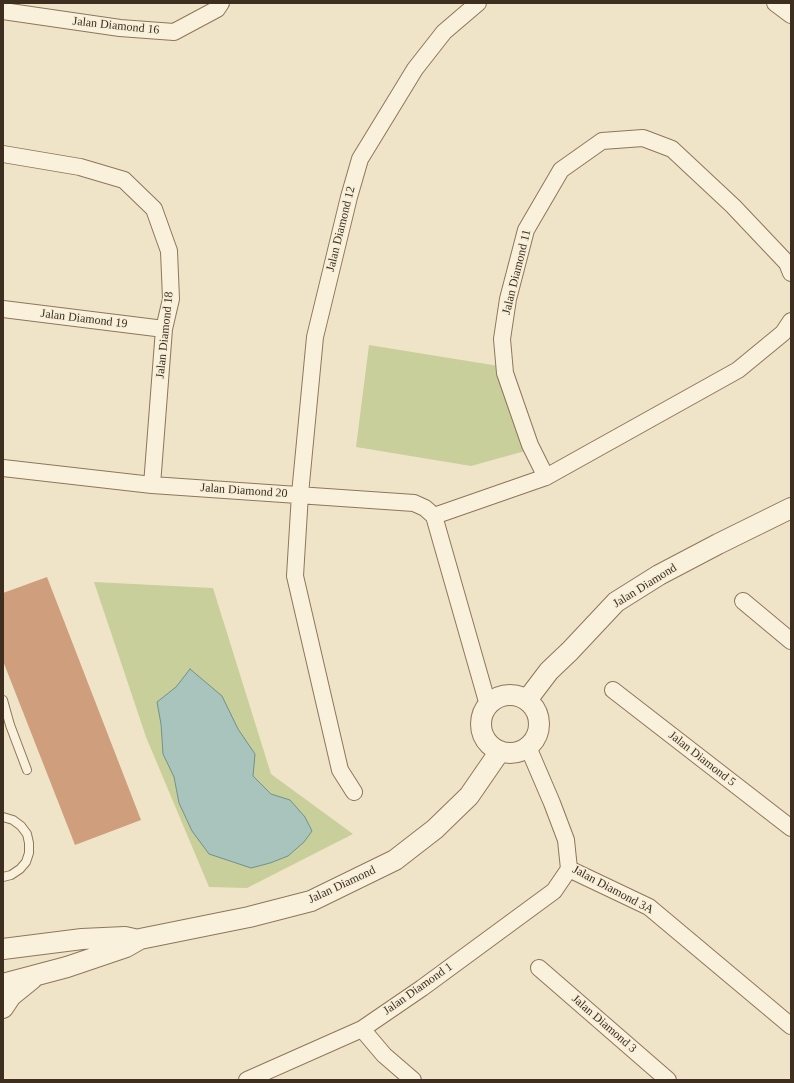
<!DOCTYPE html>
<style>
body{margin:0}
#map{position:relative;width:794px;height:1083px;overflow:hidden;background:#f0e4c8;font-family:"Times New Roman",serif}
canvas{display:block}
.frame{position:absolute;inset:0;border:4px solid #3d2e20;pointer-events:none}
</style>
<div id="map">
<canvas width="794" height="1083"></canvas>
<div class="frame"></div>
</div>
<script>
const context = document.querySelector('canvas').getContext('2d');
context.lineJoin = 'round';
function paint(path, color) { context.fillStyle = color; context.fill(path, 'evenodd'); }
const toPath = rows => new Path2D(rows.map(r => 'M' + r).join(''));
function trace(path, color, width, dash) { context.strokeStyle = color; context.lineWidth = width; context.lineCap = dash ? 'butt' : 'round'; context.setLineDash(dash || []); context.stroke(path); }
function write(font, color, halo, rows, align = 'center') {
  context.font = font + ' "Times New Roman",serif'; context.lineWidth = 3; context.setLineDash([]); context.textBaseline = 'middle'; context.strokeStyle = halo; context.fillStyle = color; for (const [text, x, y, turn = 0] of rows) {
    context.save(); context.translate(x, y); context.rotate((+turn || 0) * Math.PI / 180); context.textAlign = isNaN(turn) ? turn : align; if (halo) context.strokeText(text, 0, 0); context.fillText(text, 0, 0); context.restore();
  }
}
const green = toPath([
 [369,345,511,368,536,448,471,466,356,447],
 [94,582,213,588,271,774,353,834,247,888,209,887,146,737]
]);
const water = toPath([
 [190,669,222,696,238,729,255,754,253,776,271,794,290,800,305,817,312,831,304,842,288,856,270,863,251,868,209,854,192,831,179,803,174,777,163,754,161,724,157,702,176,687,190,669]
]);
const building = toPath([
 [47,577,141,820,75,845,3,661,3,593]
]);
const service = toPath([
 [3,700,10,725,27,770],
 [3,817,13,820,21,826,27,834,29,843,29,853,26,862,20,869,11,875,3,877]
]);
const minor = toPath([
 [775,3,791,15],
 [3,11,120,28,174,32,217,9,221,3],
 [3,154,80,167,124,180,154,209,169,251,171,299,164,329,152,485],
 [791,273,787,263,733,206,672,149,643,138,602,141,561,170,526,230,508,299,502,339,505,373,530,445,546,477,738,370,783,333,791,321],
 [3,309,164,329],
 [3,468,152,485,414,503,425,508,434,516,488,705],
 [434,516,546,477],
 [743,601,791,641],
 [613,690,791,828],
 [528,747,552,803,566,840,569,869],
 [354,792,340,770,295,576,300,494,315,337,349,197,360,159,415,69,444,32,478,3],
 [569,869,649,907,791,1026],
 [539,968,668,1080],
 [362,1029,384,1055,413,1080],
 [247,1080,362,1029,422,988,554,891,569,869]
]);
const tertiary = toPath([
 '481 724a29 29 0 1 1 58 0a29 29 0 1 1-58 0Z',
 [527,700,549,671,570,651,616,602,659,575,718,544,791,508],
 [3,949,82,939,125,937,134,939],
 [3,984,67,967,126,947,140,939,249,917,311,901,395,860,435,829,469,796,500,751],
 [3,1008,11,996,32,979]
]);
const streetNames = [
 ["Jalan Diamond 16",116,26,6],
 ["Jalan Diamond 12",341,229,-76],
 ["Jalan Diamond 11",517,272,-76],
 ["Jalan Diamond 19",84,319,7],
 ["Jalan Diamond 18",165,335,-84],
 ["Jalan Diamond 20",244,491,4],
 ["Jalan Diamond",645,586,-32],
 ["Jalan Diamond 5",702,759,38],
 ["Jalan Diamond",342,885,-25],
 ["Jalan Diamond 3A",613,890,28],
 ["Jalan Diamond 1",418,989,-35],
 ["Jalan Diamond 3",604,1024,41]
];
paint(green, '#c9cf9b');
paint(water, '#a9c4bc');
trace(water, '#6f938a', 1);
paint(building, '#cf9f7d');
trace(service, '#8d765c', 10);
trace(minor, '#8d765c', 18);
trace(tertiary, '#8d765c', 22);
trace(service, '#faf1dc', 8);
trace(minor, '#faf1dc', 16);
trace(tertiary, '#faf1dc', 20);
write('12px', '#3d2e20', '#f7eed8', streetNames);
</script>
